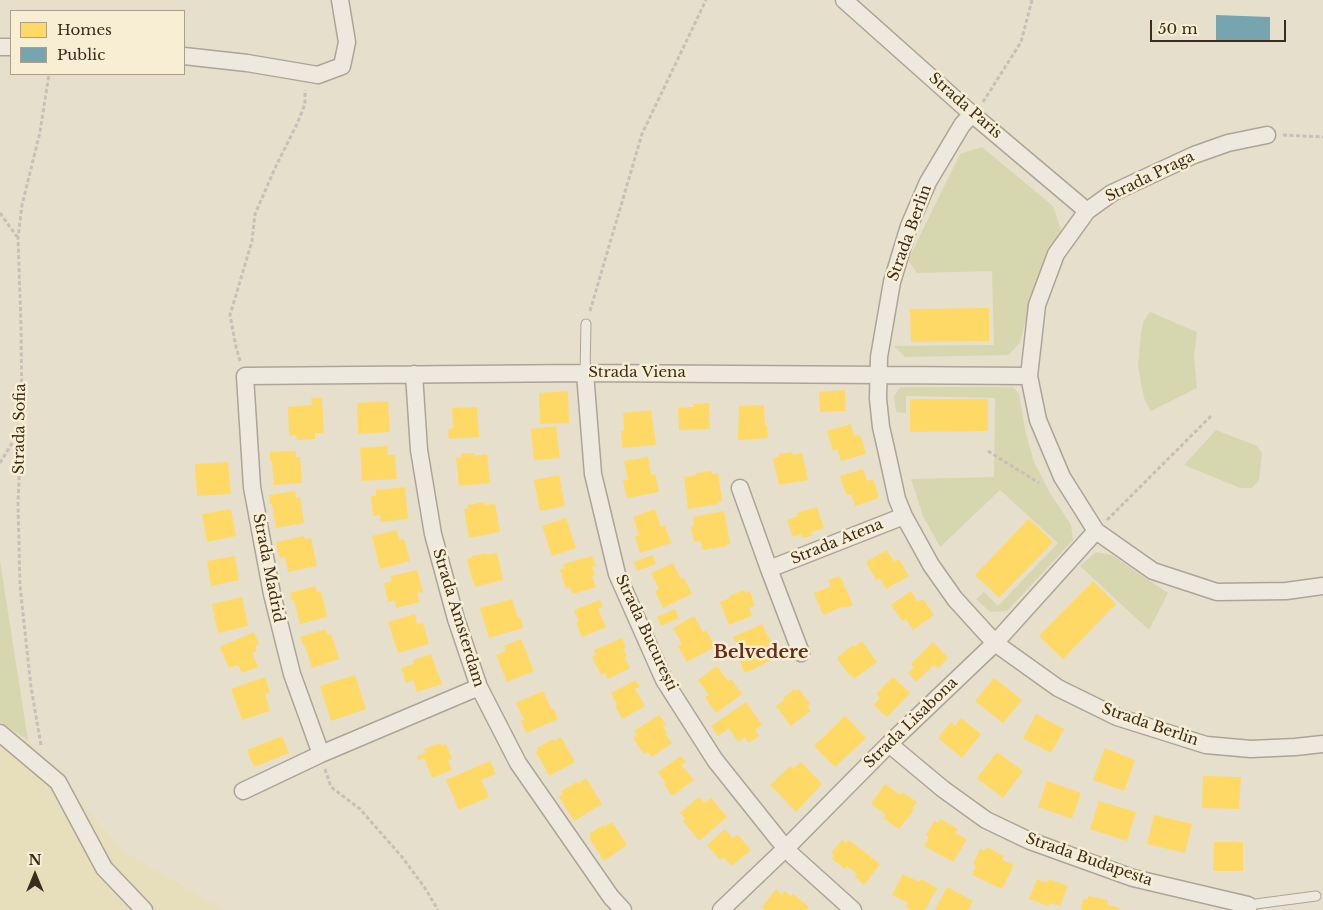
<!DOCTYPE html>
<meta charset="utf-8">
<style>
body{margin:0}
#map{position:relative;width:1323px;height:910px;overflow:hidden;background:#e6dfcc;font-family:"Libre Baskerville",serif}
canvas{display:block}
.legend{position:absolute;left:10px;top:10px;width:175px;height:65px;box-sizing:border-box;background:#f8eed3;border:1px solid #ada08a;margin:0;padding:6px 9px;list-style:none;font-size:15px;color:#3c2c1d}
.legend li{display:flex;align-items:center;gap:10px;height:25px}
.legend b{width:25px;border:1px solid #ada08a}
.north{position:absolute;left:10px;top:850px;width:50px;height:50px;-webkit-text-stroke:4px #f8eed3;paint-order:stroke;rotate:0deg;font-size:14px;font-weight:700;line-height:20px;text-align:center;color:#3c2c1d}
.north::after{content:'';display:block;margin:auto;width:18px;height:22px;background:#3c2c1d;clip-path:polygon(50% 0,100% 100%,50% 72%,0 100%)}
.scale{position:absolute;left:1150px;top:20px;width:136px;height:22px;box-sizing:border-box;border:2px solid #3c2c1d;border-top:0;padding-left:6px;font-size:15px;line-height:18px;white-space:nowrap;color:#3c2c1d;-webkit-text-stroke:4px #f8eed3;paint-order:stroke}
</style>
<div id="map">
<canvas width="1323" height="910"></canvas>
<ul class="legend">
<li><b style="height:14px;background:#ffd966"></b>Homes</li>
<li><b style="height:14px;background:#76a5af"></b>Public</li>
</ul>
<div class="north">N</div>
<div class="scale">50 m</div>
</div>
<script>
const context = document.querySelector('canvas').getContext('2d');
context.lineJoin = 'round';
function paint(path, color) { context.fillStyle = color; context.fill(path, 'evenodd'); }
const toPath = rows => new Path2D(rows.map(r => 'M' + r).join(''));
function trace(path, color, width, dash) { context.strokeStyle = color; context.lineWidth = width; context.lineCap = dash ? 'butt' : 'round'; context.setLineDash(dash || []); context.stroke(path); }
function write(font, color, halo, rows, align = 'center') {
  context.font = font + ' "Libre Baskerville",serif'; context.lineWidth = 5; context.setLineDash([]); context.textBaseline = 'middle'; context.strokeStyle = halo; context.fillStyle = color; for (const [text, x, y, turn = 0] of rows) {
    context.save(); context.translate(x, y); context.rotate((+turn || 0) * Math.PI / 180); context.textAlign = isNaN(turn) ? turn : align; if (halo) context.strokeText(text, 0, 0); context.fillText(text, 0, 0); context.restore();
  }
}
const farmland = toPath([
 [0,722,28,740,123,851,224,910,0,910]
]);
const green = toPath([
 [982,147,1053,206,1061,230,1033,289,1020,343,1008,355,905,357,894,346,994,345,992,271,917,273,908,260,960,154],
 [1150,312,1197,332,1194,355,1197,388,1151,411,1145,401,1142,389,1138,366,1141,333,1143,322],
 [900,387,1013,387,1019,394,1026,434,1034,462,1050,493,1071,525,1073,540,1007,611,990,612,976,599,984,592,998,606,1058,543,1000,490,940,547,923,516,911,479,994,477,995,398,906,396,906,413,896,412,894,396],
 [1216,430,1257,446,1262,453,1259,480,1252,488,1240,488,1184,465],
 [1096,552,1112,555,1168,593,1149,630,1080,566],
 [0,561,28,740,0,722]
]);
const homes = toPath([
 [989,308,989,341,911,342,910,309],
 [845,390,846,411,820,412,819,392],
 [568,391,569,423,540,424,539,393],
 [311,398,322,398,324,433,315,433,315,439,297,440,296,435,289,436,288,407,312,405],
 [910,399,988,399,988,431,910,432],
 [388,401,390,432,358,434,357,403],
 [709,403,710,429,679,430,678,408,694,407,694,404],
 [764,405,765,426,767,426,768,438,738,440,739,406],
 [477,407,479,437,449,439,448,429,453,428,452,408],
 [651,410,656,445,622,448,621,431,624,430,623,413],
 [851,424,854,436,860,435,866,454,841,461,837,449,833,451,827,431],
 [556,426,560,458,534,460,531,429],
 [387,446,388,455,395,455,397,479,362,481,360,448],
 [296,451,296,457,300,457,302,483,274,485,272,461,270,461,270,452],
 [792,452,793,455,802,453,808,480,779,485,773,458,779,457,778,454],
 [474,453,474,456,487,454,490,483,459,486,456,458,461,457,461,454],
 [648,457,651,475,655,474,659,492,627,498,623,480,628,480,624,461],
 [228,462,231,494,197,496,195,464],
 [863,469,867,481,873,479,879,498,855,506,851,494,846,495,840,476],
 [712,471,712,474,718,473,722,501,717,502,718,504,688,509,684,477,696,475,696,473],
 [559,475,565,506,540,511,534,480],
 [405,487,408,519,381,522,380,515,373,516,371,496,376,496,376,490],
 [295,491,296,498,300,497,304,523,276,528,272,504,270,504,269,495],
 [484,502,485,505,495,504,500,532,469,538,464,509,468,508,468,505],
 [817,507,824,528,811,532,812,536,803,538,802,534,793,537,787,520,798,516,797,513],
 [231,509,236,536,207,542,202,514],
 [655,509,661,527,665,526,671,543,640,553,635,536,639,535,633,517],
 [724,511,730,544,727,544,727,546,702,550,701,541,694,542,691,526,694,525,693,517],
 [566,518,576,548,552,556,542,526],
 [1029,519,1053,542,999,598,975,575],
 [397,530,399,540,404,539,410,561,380,569,372,536],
 [304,536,305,539,311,538,317,566,288,572,285,557,279,558,276,542],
 [887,550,894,562,899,559,909,576,886,589,880,578,876,580,866,562],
 [487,553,487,555,497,553,503,580,475,587,473,579,472,579,467,559,472,558,472,556],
 [653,555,656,564,637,571,634,562],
 [235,556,239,580,211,586,207,561],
 [592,556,596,566,592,567,595,575,592,576,596,587,573,594,570,587,566,589,560,570,565,568,563,564],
 [673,563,681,579,684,578,692,594,663,608,655,591,659,589,651,573],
 [417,570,423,592,417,593,420,602,396,608,394,600,388,602,384,583,392,581,391,576],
 [840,576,853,605,845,608,844,606,823,615,814,593,831,586,828,580],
 [1093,581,1116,604,1063,659,1039,636],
 [315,586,317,592,321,591,327,617,300,624,294,600,292,601,290,593],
 [744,590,746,593,750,591,755,606,749,608,752,616,729,625,720,602,730,598,729,596],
 [911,591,918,602,923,599,934,615,913,630,906,619,902,621,891,605],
 [242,597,248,626,218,633,212,604],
 [512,599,518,618,520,617,523,628,489,638,480,608],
 [600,600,603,607,598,609,606,627,582,637,576,623,579,622,574,610],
 [675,609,679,618,661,626,657,617],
 [415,614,417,624,423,623,429,644,398,653,388,622],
 [694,616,703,632,707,631,715,647,687,662,678,646,682,644,673,628],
 [762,624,778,657,745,673,734,648,737,646,733,637],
 [326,629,327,635,331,634,339,659,312,668,305,645,303,645,300,637],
 [254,632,259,644,255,646,257,651,252,653,258,667,242,673,238,665,229,668,220,647],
 [622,638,626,648,623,649,627,656,625,658,630,668,608,679,605,673,601,675,592,657,596,655,594,650],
 [521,639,534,671,507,682,496,655,506,651,504,646],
 [862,641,877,662,854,679,850,674,849,675,837,658,853,645,855,647],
 [933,642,948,658,938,668,934,665,916,682,908,673,914,667,911,664],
 [431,654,442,684,417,692,413,680,406,683,401,668,414,664,413,660],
 [717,666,728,681,731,679,742,694,716,713,705,697,709,695,698,680],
 [355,675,366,709,331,721,320,686],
 [265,677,270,692,265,694,270,711,242,720,231,689],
 [893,677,910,693,887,717,874,705,880,698,876,694],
 [994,678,1022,700,1003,723,975,701],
 [636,680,640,687,635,689,645,706,622,719,615,706,617,705,611,693],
 [794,689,796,691,799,689,810,704,807,706,810,711,791,726,776,706,784,700,783,698],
 [543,691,552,710,554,709,558,719,526,733,521,721,524,720,516,703],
 [746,702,762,725,755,730,759,736,749,743,745,737,738,742,729,728,718,736,711,726],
 [1036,714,1064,729,1051,753,1023,738],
 [659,715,666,724,663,726,667,733,665,734,672,743,652,757,648,752,644,754,633,738,637,735,634,731],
 [845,716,866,738,835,767,814,746],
 [961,718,981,734,962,758,938,738,951,722,955,726],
 [282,736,289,753,254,767,247,750],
 [561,737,575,762,549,776,536,752,538,751,537,748,553,739,554,741],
 [441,743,442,746,446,744,452,759,448,760,452,770,432,778,424,758,418,760,417,756,425,753,424,749],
 [1105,748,1135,760,1124,791,1093,780],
 [997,752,1023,771,1003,798,977,778],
 [681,756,686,762,681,765,694,780,672,796,664,784,666,783,658,772],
 [490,761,496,774,481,780,489,797,459,810,446,780],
 [801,762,822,784,796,812,770,785,790,766,793,769],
 [1203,776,1241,777,1239,809,1202,808],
 [586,778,602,804,574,821,559,797,563,794,561,791,577,782,578,784],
 [1047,781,1081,793,1072,819,1038,807],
 [885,784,900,795,902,792,917,802,912,809,914,810,899,829,883,818,886,815,871,804],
 [699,797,705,803,711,798,727,817,699,841,683,821,685,819,680,813],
 [1099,801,1136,812,1127,841,1090,829],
 [1154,815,1192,824,1185,853,1147,844],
 [940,819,958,829,955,833,967,839,953,862,924,846,929,837,926,835,934,821,938,823],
 [612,822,627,845,604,861,589,838,591,837,589,834,603,825,604,827],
 [725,829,733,838,738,835,751,850,732,866,723,857,720,860,707,845],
 [842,840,846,843,849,840,880,864,864,885,855,877,857,874,847,866,845,869,832,859,834,855,831,853],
 [1214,842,1243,842,1243,871,1213,871],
 [986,847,1004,856,1002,860,1014,865,1002,889,972,875,976,866,973,864,980,849,984,851],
 [903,874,919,882,921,879,937,888,925,910,910,910,906,907,908,903,892,895],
 [1037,879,1047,883,1049,879,1068,886,1060,906,1050,903,1048,906,1029,899],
 [947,887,973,901,968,910,935,910],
 [776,889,782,895,785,891,791,896,793,894,809,907,806,910,765,910,762,907],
 [1088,896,1108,900,1107,905,1120,908,1119,910,1081,910,1083,899,1087,900]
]);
const public = toPath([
 [1216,15,1270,17,1270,42,1216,41]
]);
const path = toPath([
 [983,102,1021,42,1032,0],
 [1283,135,1323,137],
 [0,213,18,238],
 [590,311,642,134,706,0],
 [240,361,236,347,230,315,252,241,255,214,276,166,297,124,305,104,305,90],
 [988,451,1039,483],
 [0,463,11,445,20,418],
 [1107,520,1211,416],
 [41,745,31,687,20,586,18,503,22,413,21,325,18,238,22,205,40,132,49,74],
 [325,769,331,787,360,809,402,857,425,888,438,910]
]);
const service = toPath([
 [585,373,586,324],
 [1248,905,1316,896]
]);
const minor = toPath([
 [844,0,972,114,1087,211],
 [0,47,11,47],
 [184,56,247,63,318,75,342,66,347,42,340,0],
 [972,114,962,125,928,182,909,226,892,282,879,357,878,399,881,427,887,453,897,499,904,516,931,565,955,599,995,643,1058,688,1117,717,1206,745,1251,749,1295,747,1323,744],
 [1267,135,1228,143,1194,155,1112,193,1087,211,1056,254,1037,305,1029,376,1038,420,1062,477,1096,531,1153,571,1217,592,1286,591,1323,586],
 [585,373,593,474,617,574,664,680,715,760,778,839,793,856,853,910],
 [414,374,419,450,433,534,456,619,479,687,518,763,611,897,623,910],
 [740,488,769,569,904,516],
 [769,569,801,653],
 [0,733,58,782,104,868,144,910],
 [889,744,943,789,986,820,1030,841,1133,878,1248,905,1248,910],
 [321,754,292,674,272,594,252,487,245,376,585,373,1029,376],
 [243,791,321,754,479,687],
 [721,910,786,848,889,744,995,643,1096,531]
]);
const streetNames = [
 ["Strada Paris",965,106,41],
 ["Strada Praga",1150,177,-26],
 ["Strada Berlin",910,233,-70],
 ["Strada Viena",637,373],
 ["Strada Sofia",20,429,-89],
 ["Strada Atena",837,542,-22],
 ["Strada Madrid",268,568,79],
 ["Strada Amsterdam",458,618,73],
 ["Strada București",646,633,65],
 ["Strada Lisabona",911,723,-44],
 ["Strada Berlin",1150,725,19],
 ["Strada Budapesta",1089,860,19]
];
const quarterNames = [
 ["Belvedere",761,653]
];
paint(farmland, '#e7dfbc');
paint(green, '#d6d7ae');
paint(homes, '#ffd966');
paint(public, '#76a5af');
trace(service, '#aca496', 11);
trace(minor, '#aca496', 19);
trace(path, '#c7c0b6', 3, [4, 2.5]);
trace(service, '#eee9df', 9);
trace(minor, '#eee9df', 16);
write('15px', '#3c2c1d', '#f8eed3', streetNames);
write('bold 18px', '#6c2c19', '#f8eed3', quarterNames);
</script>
